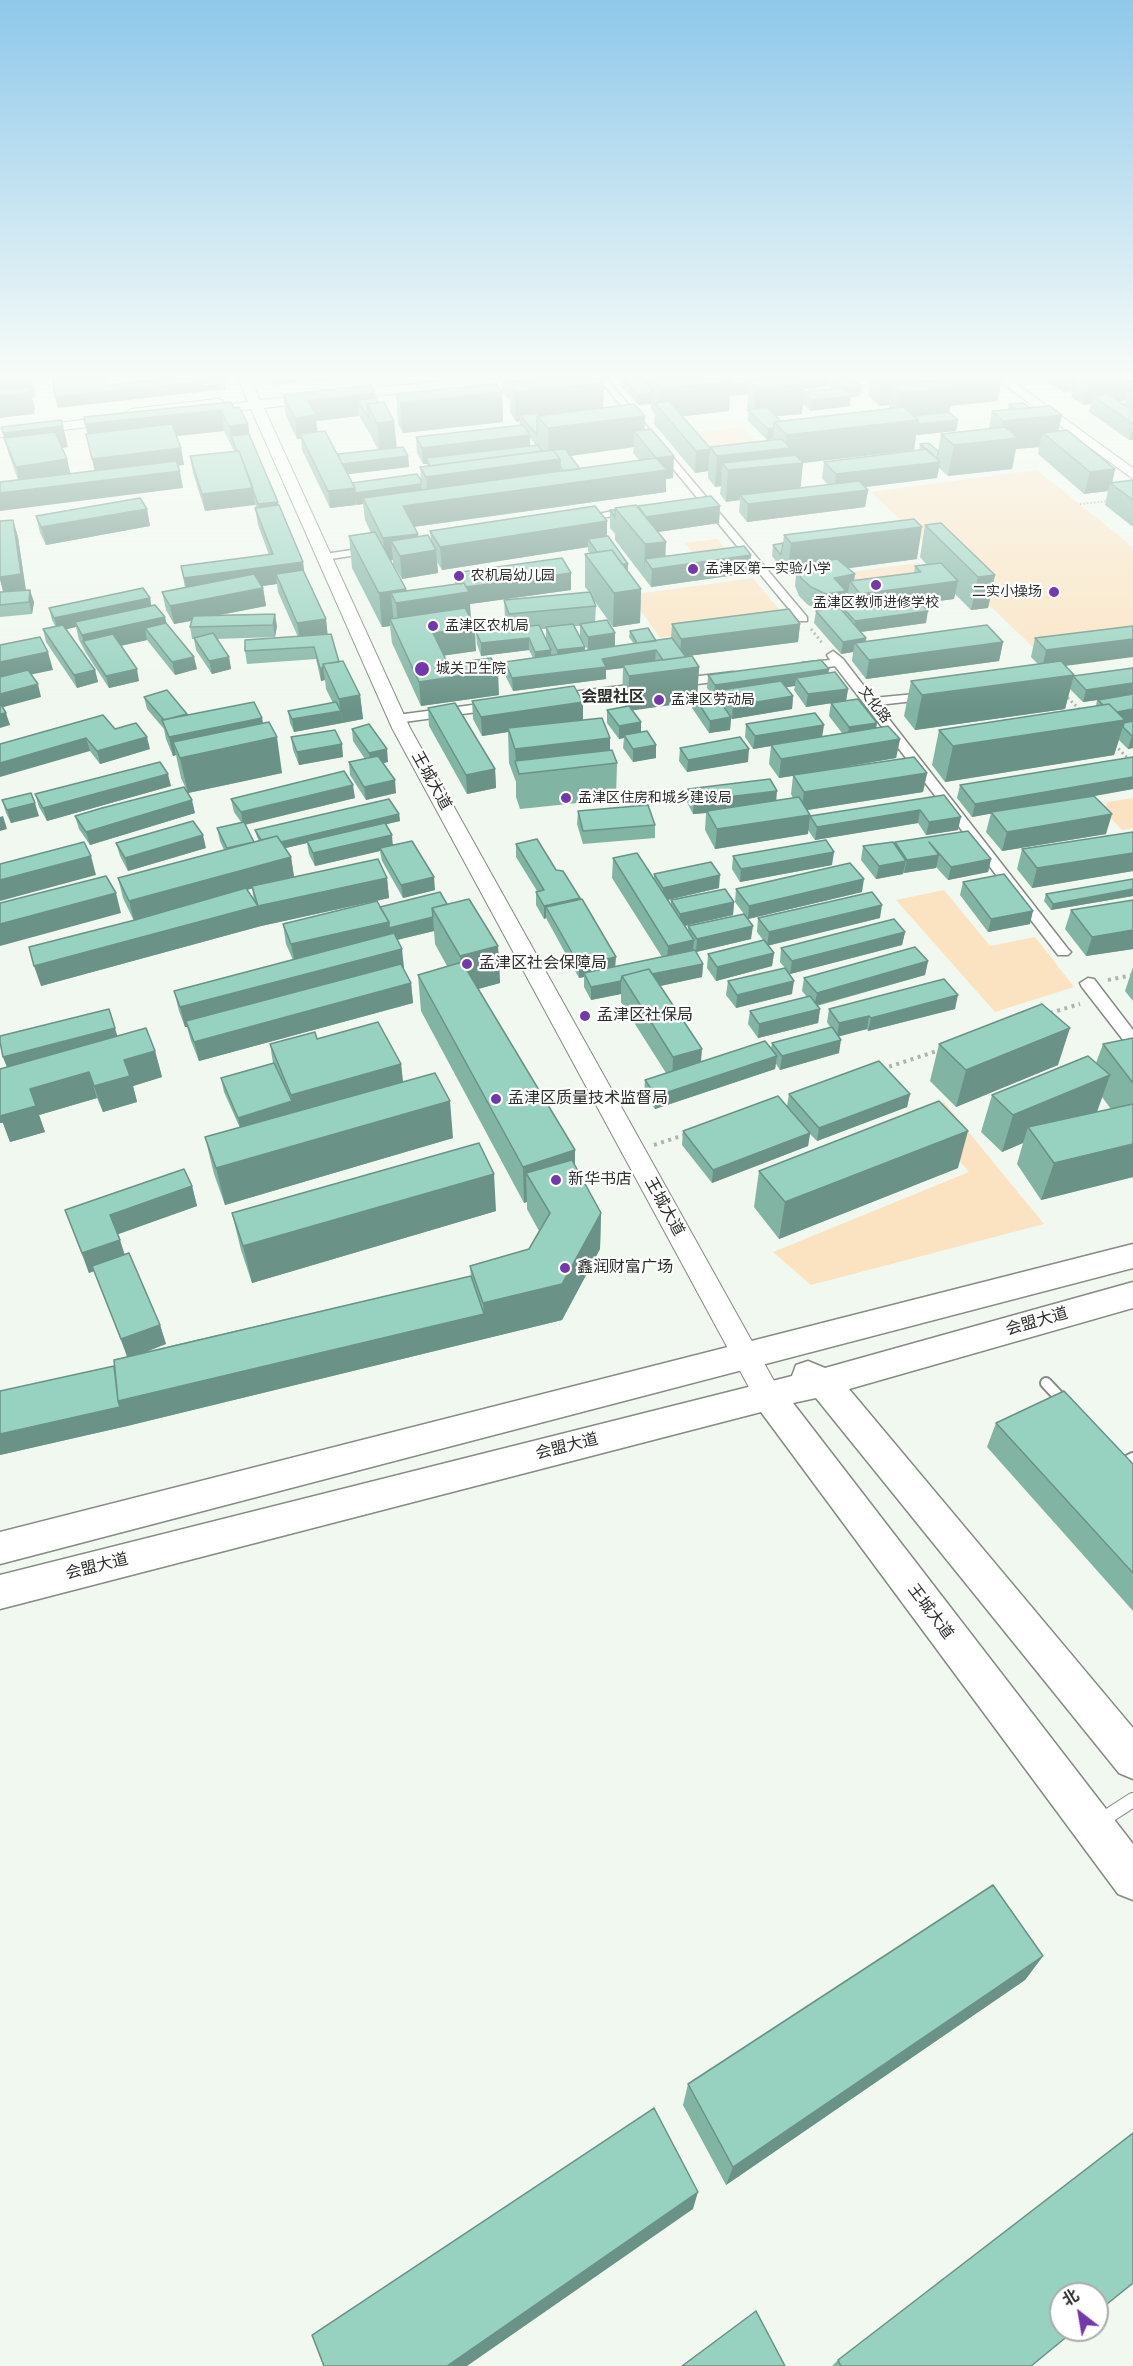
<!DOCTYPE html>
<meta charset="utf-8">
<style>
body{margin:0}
#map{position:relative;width:1133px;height:2366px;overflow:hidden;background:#f0f8ef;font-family:"Times New Roman","Noto Sans SC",serif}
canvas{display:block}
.north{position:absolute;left:1049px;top:2282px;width:60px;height:60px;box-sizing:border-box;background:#fff;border:2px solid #abacab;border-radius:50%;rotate:329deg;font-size:16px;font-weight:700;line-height:24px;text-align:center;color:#2c2f2c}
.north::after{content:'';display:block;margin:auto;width:21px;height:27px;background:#7438ad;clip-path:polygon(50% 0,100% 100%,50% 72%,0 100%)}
</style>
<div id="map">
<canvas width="1133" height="2366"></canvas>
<div class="north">北</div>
</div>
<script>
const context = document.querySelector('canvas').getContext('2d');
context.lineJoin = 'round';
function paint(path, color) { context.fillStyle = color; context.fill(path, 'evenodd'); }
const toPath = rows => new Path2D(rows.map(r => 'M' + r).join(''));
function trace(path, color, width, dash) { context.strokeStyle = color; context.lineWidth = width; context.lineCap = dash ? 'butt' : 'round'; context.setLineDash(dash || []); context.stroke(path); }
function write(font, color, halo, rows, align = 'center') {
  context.font = font + ' "Times New Roman","Noto Sans SC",serif'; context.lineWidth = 4.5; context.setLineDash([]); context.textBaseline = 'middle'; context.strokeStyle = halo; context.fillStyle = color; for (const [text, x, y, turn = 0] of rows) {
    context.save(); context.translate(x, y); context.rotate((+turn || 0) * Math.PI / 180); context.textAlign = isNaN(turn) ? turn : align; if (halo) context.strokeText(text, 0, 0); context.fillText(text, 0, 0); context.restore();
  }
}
const green = toPath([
 [742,427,775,464,709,471,678,434],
 [1037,470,1133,547,1133,636,1037,651,871,492],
 [718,539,730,555,697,559,685,543],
 [919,563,933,577,854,587,842,573],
 [753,578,788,620,660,638,630,595],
 [1133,798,1133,828,1122,830,1104,811,1107,802],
 [944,890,990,946,1035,937,1074,987,995,1012,896,900],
 [944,1102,1044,1224,811,1285,773,1252,969,1172,914,1109]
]);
const pathFar2 = toPath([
 [1080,504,1109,501]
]);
const pathFar1 = toPath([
 [811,629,823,644],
 [1064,694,1082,712],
 [1115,745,1133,764]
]);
const path = toPath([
 [1108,980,1133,975],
 [1050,1013,1080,1004],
 [882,1069,940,1050],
 [654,1145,687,1134]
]);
const laneFar1 = toPath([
 [1046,1383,1065,1403],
 [1122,1464,1133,1458]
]);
const lane = toPath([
 [1102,1820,1133,1800]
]);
const street = toPath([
 [599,379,607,379,807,617,807,621,799,621,599,379],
 [633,507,637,508,637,512,578,522,573,519,633,507],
 [373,547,377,548,377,552,324,560,318,557,324,554,373,547],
 [833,651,843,659,873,698,936,692,936,698,932,699,878,705,1068,949,1071,952,1068,955,1058,955,835,666,802,671,796,667,802,663,830,660,827,655,833,651],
 [733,672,737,673,737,679,674,687,668,683,674,679,733,672],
 [646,683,650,684,650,690,555,702,549,698,555,694,646,683],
 [495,702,501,706,499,709,397,723,391,719,397,715,495,702],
 [1088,978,1094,979,1133,1030,1133,1046,1127,1045,1082,987,1080,983,1088,978]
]);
const secondary = toPath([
 [238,379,250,379,260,400,463,379,501,379,495,383,264,408,410,728,778,1388,782,1396,778,1404,768,1408,758,1404,392,728,251,409,200,415,195,414,194,410,131,417,124,413,131,409,217,399,222,400,223,405,248,402,238,379],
 [996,379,1010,379,1133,468,1133,479,996,379],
 [119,416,126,420,124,423,0,437,0,429,119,416]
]);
const primary = toPath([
 [1133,1244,1133,1268,0,1564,0,1532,1133,1244],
 [1133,1282,1133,1308,849,1389,1133,1728,1133,1779,1119,1773,816,1398,793,1403,1133,1844,1133,1900,1118,1894,761,1412,0,1609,0,1575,792,1376,796,1365,808,1361,825,1368,1133,1282]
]);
const wall = toPath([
 [502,379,600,379,603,408,645,430,673,478,666,479,666,492,414,527,418,534,418,537,431,540,430,531,607,521,607,536,628,564,628,571,641,589,640,623,613,627,591,596,596,606,595,622,615,646,588,650,580,637,585,647,585,651,634,644,629,637,630,631,656,641,671,638,672,624,800,624,798,642,686,656,699,667,697,694,710,692,707,688,708,675,829,669,828,673,848,689,846,701,876,728,900,739,896,758,815,772,927,773,923,792,807,810,810,816,944,795,958,830,926,835,918,823,815,840,808,830,808,834,715,849,705,830,706,813,693,814,687,802,688,789,776,801,793,798,791,794,793,776,779,778,769,764,771,746,753,749,745,737,746,724,823,736,842,733,829,716,831,703,806,707,794,690,795,686,786,687,793,696,792,709,732,719,731,718,730,730,709,733,692,708,693,702,632,710,641,722,641,732,656,745,656,758,633,762,623,748,624,738,619,739,607,723,607,710,625,706,622,700,623,668,606,670,606,679,513,691,505,675,505,662,533,658,529,650,481,656,477,644,476,632,508,628,505,618,504,600,589,592,585,587,585,554,590,554,588,551,588,547,442,570,437,562,438,573,402,579,393,564,393,560,390,561,407,591,455,584,454,573,571,590,470,604,471,619,476,651,444,655,448,664,499,695,421,706,392,643,390,626,382,627,352,568,349,536,371,533,365,520,363,504,330,508,302,450,301,439,297,439,286,416,283,395,375,398,378,403,394,421,397,448,408,456,409,467,348,474,352,483,421,480,420,467,427,466,427,464,423,464,417,453,416,437,520,425,520,421,516,422,510,412,510,401,502,391],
 [359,416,370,434,378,450,338,454,318,432,316,421],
 [530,438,536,445,530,446],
 [634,447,633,453,640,461,580,469,570,456],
 [575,626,580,626,580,636],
 [541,629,546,629,546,639],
 [621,379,853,379,860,396,851,397,850,406,810,411,803,404,802,414,776,416,781,421,889,409,889,405,879,406,868,395,870,379,1002,379,997,401,950,406,949,412,958,420,956,431,916,435,914,450,803,463,800,488,828,485,822,478,824,462,919,450,920,444,938,451,941,434,989,428,992,411,1008,410,1009,404,1030,408,1062,415,1058,431,1115,469,1112,483,1133,480,1133,527,1105,505,1108,491,1084,494,1038,454,1039,447,1016,449,1012,469,948,476,939,468,937,478,865,487,868,490,865,507,747,522,739,512,740,500,726,502,720,494,721,486,715,487,708,478,708,471,695,473,654,424,655,414,651,409,651,404,638,405,620,385],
 [828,386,831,389,804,392,804,389],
 [748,394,747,410,748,412,748,421,767,440,773,439,773,440,710,448,682,416,729,411,730,396],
 [1044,379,1133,379,1133,440,1129,440,1089,412,1091,404,1083,405,1071,397,1073,391,1063,392],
 [1126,400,1124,405,1118,401],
 [502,392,503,422,403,433,398,424,396,394],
 [234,408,248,424,249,434,303,562,304,572,326,619,327,635,339,662,360,695,363,719,294,732,290,723,288,711,333,703,326,689,325,680,321,681,316,659,247,664,245,651,298,637,278,592,277,584,262,586,263,588,266,606,219,615,277,626,275,637,217,639,229,657,231,669,212,674,196,650,194,639,192,639,190,627,192,621,174,624,166,610,162,592,185,588,181,566,269,555,258,525,255,508,256,508,255,504,205,511,193,473,190,456,234,451,224,431,177,436,181,448,184,465,178,465,183,488,18,480,9,455,3,433,68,447,62,448,67,459,70,474,95,471,86,434],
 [638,506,720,506,719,523,658,532,666,557,751,555,750,573,651,587,615,540,615,534,610,528,610,510,615,510,615,508],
 [147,509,150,526,46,545,40,533,36,516],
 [13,520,18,537,26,590,34,602,32,614,0,617,0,592,3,592],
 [925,525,995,575,988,608,971,610,955,594,954,599,921,603,926,623,861,632,866,641,1003,642,999,661,866,679,852,661,853,652,841,654,814,623,816,611,819,610,808,605,799,596,795,586,796,575,787,576,772,556,773,545,783,543,784,535,917,559,848,568,855,574,854,581,914,573,915,566,927,565,920,557],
 [846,593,848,593,847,599,853,607,844,608],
 [150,598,151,606,165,617,166,623,197,669,175,675,147,640,121,646,139,681,109,688,86,653,79,640,76,627,66,629,95,670,98,682,77,688,46,642,43,629,55,626,52,620,49,608],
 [1035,638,1065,666,1074,676,1133,721,1133,748,1128,749,1119,740,1114,755,945,782,932,765,939,730,1096,706,1097,700,1083,702,1070,689,1065,709,915,730,904,716,911,681,1038,664,1031,657],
 [144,697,187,715,263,724,282,773,188,793,195,813,90,845,79,829,75,816,187,791,181,778,176,755,173,756,166,739,164,729,147,709],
 [472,701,583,702,583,720,610,738,610,751,617,763,616,799,520,809,516,797,516,782,509,763,508,732,482,736,473,719],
 [428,708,495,769,496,788,467,794,429,726],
 [115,729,150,749,100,764,90,751,0,744],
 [352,729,388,762,383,763,396,793,366,800,350,775,349,762,365,759,353,741],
 [291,737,343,757,299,765,293,750],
 [680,748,748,762,687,772,679,761],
 [1133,757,1133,789,1095,796,1106,834,1002,851,986,832,991,813,972,817,957,798,960,785],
 [171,786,47,821,39,807,35,794],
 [355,798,245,825,254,842,259,841,257,837,255,830,399,814,400,821,386,824,393,845,435,890,403,898,382,861,380,851,315,866,309,854,307,843,285,848,291,857,294,877,387,878,389,898,261,926,41,986,134,921,123,898,118,878,224,850,220,841,217,828,241,822,234,812,231,799],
 [252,888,254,901,247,889],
 [2,800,39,816,11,823,6,813],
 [578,811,655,825,655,838,583,844,577,824],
 [1133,832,1133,871,1032,888,1017,869,1022,849],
 [895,842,991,859,988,872,948,880,936,867,936,868,904,873,904,872,903,874,876,879,861,860,863,846,895,844],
 [116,843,206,848,128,871,120,856],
 [516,844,556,870,580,899,615,967,662,957,612,878,613,858,654,879,654,874,719,888,668,900,671,905,671,900,734,902,733,915,685,926,688,931,688,926,744,914,735,902,736,889,862,892,748,919,751,939,696,952,703,964,702,977,660,986,701,1062,771,1049,772,1043,830,1027,827,1022,829,1009,955,1009,868,1031,867,1029,839,1036,839,1053,780,1070,776,1064,775,1069,655,1109,644,1094,645,1080,666,1073,621,1002,621,994,591,1000,584,987,584,977,579,978,546,918,544,919,536,905,536,892,537,891,516,857],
 [733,856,832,865,740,882,732,869],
 [1133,879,1133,896,1051,910,1044,901,1046,894],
 [963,882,1030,924,988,932,960,895],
 [1133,900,1133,949,1086,956,1065,929,1071,910],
 [447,904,498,946,500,983,478,989,575,1150,575,1165,601,1213,600,1249,562,1320,127,1426,0,1455,0,1391,114,1366,127,1356,94,1271,89,1273,65,1210,192,1186,197,1206,117,1234,125,1255,160,1325,166,1344,144,1352,471,1276,470,1266,529,1249,539,1231,527,1209,527,1202,524,1203,421,1011,418,975,447,966,435,944,434,931,397,940,404,968,403,969,411,983,413,1003,199,1061,191,1041,187,1027,185,1027,179,1011,174,991,293,960,286,944,283,924,380,907],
 [758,918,880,918,768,945,774,953,772,966,716,981,707,968,708,954,763,940,757,932],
 [905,932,902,945,790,974,792,994,736,1008,726,995,728,981,785,968,780,962,781,948],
 [928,961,925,975,817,1006,820,1009,818,1023,758,1038,748,1024,750,1011,807,997,802,991,804,978],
 [1133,967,1133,1001,1125,991],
 [117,1036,155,1051,162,1077,133,1086,137,1102,103,1112,97,1098,39,1115,45,1132,10,1142,3,1123,0,1123,0,1069,7,1067,3,1057],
 [1133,1038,1133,1177,1041,1200,1017,1164,1023,1143,1002,1152,981,1132,992,1095,1096,1063,1103,1044],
 [1102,1097,1111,1109,1096,1112],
 [317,1039,401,1064,403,1082,453,1138,225,1205,214,1174,205,1137,240,1128,224,1092,221,1078,273,1063,270,1044],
 [939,1044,1058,1065,956,1107,930,1081],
 [789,1094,910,1094,907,1107,817,1141,810,1134,808,1146,712,1183,682,1145,683,1131,787,1106],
 [958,1168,779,1239,754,1207,759,1171],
 [496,1211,252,1283,241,1250,232,1213],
 [996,1423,1133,1464,1133,1611,987,1447],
 [1043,1956,1025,1980,726,2185,683,2105,688,2084],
 [838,2360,1031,2366,832,2366]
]);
const shadedWall = toPath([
 [0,379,32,379,35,391,35,397,32,398,35,408,34,414,0,418],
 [197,379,223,379,226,389,58,408,55,397,107,392],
 [272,379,323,379,323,380,273,385],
 [509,379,563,379,604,383,603,412,537,416,520,415,520,421,516,422,515,392,509,382,509,401],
 [642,379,688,379,652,380,652,388,641,389],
 [706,379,828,379,828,386,804,389,802,414,757,418,754,415,756,389,749,381,748,394,730,396,729,411,668,418,659,408,660,389],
 [882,379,939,379,938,386,948,388,949,379,1002,379,997,401,950,406,948,417,958,420,956,431,916,435,914,450,803,463,800,494,740,495,740,500,726,502,728,470,722,463,721,486,715,487,717,456,785,448,787,435,896,422,901,393,892,385,889,405,879,406],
 [1089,379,1133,379,1133,393,1128,390,1126,400,1103,403,1093,396,1091,404,1083,405],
 [1075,381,1073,391,1063,392,1065,382],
 [862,386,860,396,851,397,850,406,810,411,812,400,843,388],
 [502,392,503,422,403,433,400,403],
 [375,393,377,414,367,404,357,400,359,416,316,421,318,437,300,434,301,439,297,439,295,418,308,401],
 [651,393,651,404,638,405,638,395],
 [221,410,224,431,90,445,85,424],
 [1062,415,1055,443,1043,433,1039,447,1016,449,1012,469,948,476,954,445,999,440,1003,421],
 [645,416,644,444,634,431,634,447,549,459,548,428],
 [394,421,397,452,380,454,377,423],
 [248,424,251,445,231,436,233,447,229,426],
 [1133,425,1133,440,1129,440],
 [63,426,68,447,11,455,3,433],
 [774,428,773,439,767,440,768,429],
 [530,435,530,452,426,458,427,464,423,464,422,448],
 [181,448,184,465,96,476,92,459],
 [710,450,708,471,695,473,696,451],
 [408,456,409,467,341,475,340,464],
 [674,456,673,478,666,479,666,492,404,528,403,506,428,502,426,477,560,459,560,484,656,458],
 [67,459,71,476,20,484,16,467],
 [940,462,937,478,834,491,836,474],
 [1115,469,1112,484,1110,483,1108,491,1084,494,1090,472],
 [180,471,183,488,0,511,0,493],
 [421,484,422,496,363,498,363,504,357,505,355,493],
 [253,488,255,505,205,511,202,494],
 [355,488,356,505,330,508,328,491],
 [868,490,865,507,747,522,748,504],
 [278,502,280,514,260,516,258,504],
 [720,506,719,523,638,535,625,519],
 [147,509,150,526,46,545,41,527],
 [13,520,18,537,26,592,4,595,0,580,0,577],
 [607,521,607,544,588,539,588,547,442,570,440,547],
 [922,527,917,559,799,575,797,569,796,575,787,576,791,543],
 [418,534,419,553,436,550,438,573,402,579,400,556,391,541,393,560,385,561,383,538],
 [666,542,665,567,751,555,750,573,651,587,652,569,645,559,644,577,645,544],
 [303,562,305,580,276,574,277,584,188,596,184,578],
 [628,564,627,576,607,566],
 [571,573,571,590,470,604,471,626,399,636,396,603,391,593,394,625,390,619,390,626,382,627,379,593,406,589,407,601,462,588],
 [855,574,853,585,850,581,848,593,846,593,844,609,823,612,826,594,834,578],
 [995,575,988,608,971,610,978,577],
 [958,581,954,599,858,612,860,594],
 [263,588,266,606,174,624,170,606],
 [641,589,640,623,613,627,614,593],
 [30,590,34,602,32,614,29,602],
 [150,598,152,610,75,622,76,627,58,631,54,618],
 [928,611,926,623,853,633,855,621],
 [275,614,277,626,275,637,273,625],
 [165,617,169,635,145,628,147,640,91,652,83,641,82,635],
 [326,619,328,637,300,641,297,623],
 [800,624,798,642,680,657,681,639],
 [475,627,476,651,435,657,433,633],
 [615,633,615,646,588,650,588,637],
 [529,638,529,650,481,656,481,643],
 [866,638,865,651,855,643,853,652,841,654,843,642],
 [1133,639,1133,657,1042,669,1046,650],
 [1003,642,999,661,866,679,869,660],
 [585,647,585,659,557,663,557,650],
 [551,650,551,662,535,664,535,652],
 [656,650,655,663,623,665,623,668,606,670,606,679,513,691,512,678,602,659],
 [48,652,53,670,0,681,0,662],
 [194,657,197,669,175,675,172,662],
 [229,657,231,669,212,674,209,661],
 [699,667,697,700,693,695,693,702,628,711,629,676],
 [320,668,323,668,325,680,321,681],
 [137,669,139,681,109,688,106,676],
 [829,669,827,682,796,678,795,686,725,696,721,690,721,697,714,698,715,685],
 [95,670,98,682,77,688,74,675],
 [498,670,499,695,421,706,419,682],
 [1074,675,1065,709,915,730,922,695],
 [1133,683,1133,695,1083,702,1086,690],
 [38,684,41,697,0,708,0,694],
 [848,689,846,701,806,707,808,694],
 [360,695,363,719,342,723,339,699],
 [793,696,792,709,732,719,733,706],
 [583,702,583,721,508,728,508,732,482,736,481,717],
 [1133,709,1133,721,1124,723,1114,755,945,782,953,746,1109,713],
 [341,711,342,723,294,732,292,719],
 [6,713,10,725,0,728,0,714],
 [731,717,730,730,709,733,710,721],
 [262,718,266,737,173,742,176,755,173,756,169,737],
 [641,722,641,735,624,735,624,738,619,739,619,726],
 [877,723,875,736,847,740,849,727],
 [824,725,822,738,771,745,771,746,753,749,755,736],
 [1132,736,1133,736,1133,748,1128,749],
 [147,737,150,749,100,764,97,751],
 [277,737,282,773,188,793,180,758],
 [86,738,90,751,0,777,0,763],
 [610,738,610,764,516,763,515,749],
 [900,739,896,758,779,778,781,759],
 [342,744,343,757,299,765,297,752],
 [656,745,656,758,633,762,633,749],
 [387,749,388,762,371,766,369,753],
 [749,749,748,762,687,772,688,760],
 [495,769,496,788,467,794,466,775],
 [927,773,923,792,801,811,804,792],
 [168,774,171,786,47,821,43,808],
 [1133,777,1133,789,972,817,975,804],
 [395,780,396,793,366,800,364,787],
 [353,785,355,798,243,825,241,812],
 [777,791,776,804,707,811,706,813,693,814,694,801],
 [192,800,195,813,90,845,86,832],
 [35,803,39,816,11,823,7,810],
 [920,810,918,823,815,840,817,827],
 [399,814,400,821,308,843,307,841,307,843,265,853,264,846],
 [1112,814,1106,834,1002,851,1007,832],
 [810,815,808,834,715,849,717,829],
 [3,816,7,829,0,831,0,817],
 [961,817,958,830,926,835,929,822],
 [203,835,206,848,128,871,125,858],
 [392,835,393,848,380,848,380,851,315,866,313,853],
 [834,852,832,865,740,882,741,869],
 [1133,853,1133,871,1032,888,1037,868],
 [939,855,936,868,904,873,907,860],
 [91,856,96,875,0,901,0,880],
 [291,857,294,877,134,921,129,901],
 [991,859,988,872,948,880,951,867],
 [906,861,903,874,876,879,879,866],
 [720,875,719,888,662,901,663,888],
 [434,877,435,890,403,898,401,885],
 [387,878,389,898,261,926,41,986,34,966,258,906],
 [864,879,862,892,748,919,749,906],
 [1133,889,1133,896,1051,910,1053,904],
 [116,893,121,913,0,946,0,924],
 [580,898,580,911,546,907,546,918,544,919,544,906],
 [734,902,733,915,679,927,680,914],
 [882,905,880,918,767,946,769,932],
 [1033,911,1030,924,988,932,991,919],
 [433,917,434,931,295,964,291,944,389,922],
 [753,926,751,939,696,952,697,939],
 [1133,930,1133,949,1086,956,1092,937],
 [905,932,902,945,790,974,792,961],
 [694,940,692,960,667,965,668,946],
 [498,946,500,983,463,993,460,956],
 [402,949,404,968,188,1027,186,1021,187,1027,185,1027,180,1007],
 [774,953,772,966,716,981,717,967],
 [616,957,615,970,584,973,584,977,579,978,579,965],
 [928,961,925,975,814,1006,817,993],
 [703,964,702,977,632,992,624,980],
 [621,981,621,994,591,1000,591,987],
 [794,981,792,994,736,1008,737,995],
 [411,983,413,1003,199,1061,194,1042],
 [958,995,955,1009,868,1031,871,1018],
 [820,1009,818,1023,758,1038,759,1024],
 [869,1016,867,1029,837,1037,839,1023],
 [115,1028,121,1048,11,1077,3,1057],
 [1070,1028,1058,1065,956,1107,966,1070],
 [841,1040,839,1053,780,1070,782,1056],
 [702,1049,700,1075,672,1083,673,1057],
 [155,1051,162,1077,133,1086,137,1102,103,1112,94,1086,124,1060],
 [777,1056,775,1069,655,1109,656,1096],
 [401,1064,403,1083,241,1131,238,1118,292,1101,291,1095],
 [89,1072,97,1098,39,1115,45,1132,10,1142,3,1123,0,1123,0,1111,30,1089],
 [1110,1075,1097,1112,1028,1127,1023,1143,1002,1152,1013,1115],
 [910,1094,907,1107,817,1141,819,1128],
 [450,1101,453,1138,225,1205,216,1168],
 [968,1131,958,1168,779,1239,785,1202],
 [810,1133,808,1146,712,1183,713,1170],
 [1133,1144,1133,1177,1041,1200,1054,1163],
 [575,1150,575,1187,526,1173,527,1202,524,1203,523,1167],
 [494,1174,496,1211,252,1283,243,1246],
 [192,1186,197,1206,116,1235,110,1215],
 [601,1213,600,1249,562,1320,127,1426,0,1455,0,1434,118,1401,484,1314,483,1303],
 [120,1240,126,1259,89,1273,82,1253],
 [160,1325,166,1344,128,1359,121,1339],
 [1043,1956,1025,1980,726,2185,733,2167],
 [698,2192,693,2209,467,2366,447,2366]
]);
const building = toPath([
 [53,379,105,379,106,385,166,379,199,379,201,382,55,397,53,379],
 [213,379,223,379,225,384,202,387,200,380,213,379],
 [546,379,600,379,604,383,515,392,509,382,546,379],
 [624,379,642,379,652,390,651,393,638,395,624,379],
 [662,379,729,379,731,381,660,389,652,380,662,379],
 [738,379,772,379,749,381,749,383,731,385,731,381,730,380,738,379],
 [772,379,800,379,805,384,756,389,749,381,772,379],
 [833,379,853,379,862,386,843,388,851,396,812,400,803,392,843,388,833,379],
 [1061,379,1075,379,1075,381,1065,382,1061,379],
 [945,380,954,388,901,393,892,385,945,380],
 [496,384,502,392,400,403,396,394,496,384],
 [371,385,375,393,308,401,316,415,295,418,283,395,371,385],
 [30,388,29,393,0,396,0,390,30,388],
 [1108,394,1133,411,1133,424,1093,396,1108,394],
 [375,398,378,403,367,404,369,418,357,400,375,398],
 [669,401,711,449,696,451,655,403,669,401],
 [231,402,234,408,239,407,248,424,229,426,221,410,85,424,84,417,231,402],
 [384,402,394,421,377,423,367,404,384,402],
 [1024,403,1030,408,1015,409,1009,404,1024,403],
 [634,404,645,416,548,428,537,416,634,404],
 [1050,406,1062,415,1003,421,992,411,1050,406],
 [767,407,781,421,774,422,774,428,768,429,748,410,767,407],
 [904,407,918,420,787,435,774,422,904,407],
 [949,412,958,420,918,424,918,420,914,416,949,412],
 [538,413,541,416,537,416,537,435,520,415,538,413],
 [61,420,63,426,3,433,2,427,61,420],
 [172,424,181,448,92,459,86,434,172,424],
 [523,425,530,435,422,448,416,437,523,425],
 [1005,427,1018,438,954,445,941,434,1005,427],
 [651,429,674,456,656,458,634,431,651,429],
 [1067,430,1115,469,1090,472,1043,433,1067,430],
 [325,431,355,488,328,491,300,434,325,431],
 [55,432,67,459,16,467,4,438,55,432],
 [249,434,278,502,258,504,239,451,237,451,231,436,249,434],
 [782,439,790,448,717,456,710,447,782,439],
 [929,443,938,451,937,459,920,444,929,443],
 [538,445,542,451,430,466,426,458,538,445],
 [403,447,408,456,342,464,338,454,403,447],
 [565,449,580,469,563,471,560,466,560,459,553,450,565,449],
 [927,449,940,462,836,474,824,462,927,449],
 [553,450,560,459,426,477,420,467,553,450],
 [239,451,253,488,202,494,190,456,239,451],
 [796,455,803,463,728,470,722,463,796,455],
 [656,458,667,470,403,506,418,534,383,538,363,498,656,458],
 [176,461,180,471,0,493,0,482,176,461],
 [417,474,421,480,421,484,355,493,355,488,352,483,417,474],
 [1133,480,1133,500,1110,483,1133,480],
 [859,481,868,490,748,504,740,495,859,481],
 [711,496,720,506,646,517,638,506,711,496],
 [140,498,147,509,41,527,36,516,140,498],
 [279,505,303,562,184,578,181,566,273,554,255,508,279,505],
 [636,505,666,542,645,544,615,508,636,505],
 [595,506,607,521,440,547,430,531,595,506],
 [610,510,615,510,615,517,610,510],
 [914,519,922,527,791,543,784,535,914,519],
 [13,520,21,574,0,577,0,521,13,520],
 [941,523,995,575,978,577,925,525,941,523],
 [375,532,406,589,379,593,349,536,375,532],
 [428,535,436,550,400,556,391,541,428,535],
 [608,536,628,564,622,564,612,550,597,552,588,539,608,536],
 [783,543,781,555,773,545,783,543],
 [744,546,751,555,652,569,645,559,744,546],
 [612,550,641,589,614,593,585,554,612,550],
 [562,558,571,573,466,587,464,583,460,584,454,573,562,558],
 [837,559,855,574,834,578,846,591,826,594,811,587,801,578,797,569,812,563,837,559],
 [941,563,958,581,860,594,850,581,921,572,915,566,941,563],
 [303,570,326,619,297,623,276,574,303,570],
 [254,574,263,588,170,606,162,592,254,574],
 [464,583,469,592,396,603,391,593,464,583],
 [143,588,150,598,54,618,49,608,143,588],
 [30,590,29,602,0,605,0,592,30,590],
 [590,592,596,606,509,614,504,600,590,592],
 [916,598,928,611,855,621,843,608,916,598],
 [155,605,165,617,82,635,75,622,155,605],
 [839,607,866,638,843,642,816,611,839,607],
 [465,608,475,627,433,633,448,664,491,658,498,670,419,682,390,619,465,608],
 [789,609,800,624,681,639,672,624,789,609],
 [275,614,273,625,190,627,193,616,275,614],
 [607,620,615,633,588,637,580,624,607,620],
 [166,623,194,657,172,662,145,628,166,623],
 [573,624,585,647,557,650,546,627,573,624],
 [63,625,95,670,74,675,43,629,63,625],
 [539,625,551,650,535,652,529,638,481,643,476,632,539,625],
 [987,625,1003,642,869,660,855,643,987,625],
 [1133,626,1133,639,1046,650,1035,638,1133,626],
 [648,628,656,641,637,643,630,631,648,628],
 [213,633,229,657,209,661,194,638,213,633],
 [113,634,137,669,106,676,83,641,113,634],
 [331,634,339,662,323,664,323,668,320,668,314,647,245,651,245,640,331,634],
 [40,637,48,652,0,662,0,645,40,637],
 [672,638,686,657,663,660,656,650,602,659,606,667,512,678,505,662,672,638],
 [692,656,699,667,629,676,623,665,692,656],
 [821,660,829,669,715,685,708,675,821,660],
 [343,661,360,695,339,699,323,664,343,661],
 [1061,661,1074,675,922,695,911,681,1061,661],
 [1133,668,1133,683,1086,690,1073,676,1133,668],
 [28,670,38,684,0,694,0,677,28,670],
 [835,672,848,689,808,694,796,678,835,672],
 [781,681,793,696,733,706,721,690,781,681],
 [574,686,583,702,481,717,472,701,574,686],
 [167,690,187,714,164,720,144,697,167,690],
 [713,692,731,717,710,721,693,695,713,692],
 [1133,694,1133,709,1117,712,1109,704,1103,705,1098,700,1133,694],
 [858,699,877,723,849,727,831,703,858,699],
 [254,702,262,718,169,737,162,720,254,702],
 [336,702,341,711,292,719,288,711,336,702],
 [0,703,6,713,0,714,0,703],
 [455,703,495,769,466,775,428,708,455,703],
 [1109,704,1125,720,953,746,939,730,1109,704],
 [629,706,641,722,619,726,607,710,629,706],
 [815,713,824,725,755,736,746,724,815,713],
 [103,715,115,729,136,723,147,737,97,751,86,738,0,763,0,744,103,715],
 [602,718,610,738,515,749,508,728,602,718],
 [1133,721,1133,736,1132,736,1123,727,1124,723,1133,721],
 [269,722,277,737,180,758,173,742,269,722],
 [369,724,387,749,369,753,352,729,369,724],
 [888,726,900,739,781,759,771,745,888,726],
 [335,730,342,744,297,752,291,737,335,730],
 [647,731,656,745,633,749,624,735,647,731],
 [740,737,749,749,688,760,680,748,740,737],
 [612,750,617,763,519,774,515,761,612,750],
 [378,756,395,780,364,787,349,762,378,756],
 [914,757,927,773,804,792,793,775,914,757],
 [1133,757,1133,777,975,804,960,785,1133,757],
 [160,762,168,774,43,808,35,794,160,762],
 [344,771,353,785,241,812,231,799,344,771],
 [770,779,777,791,694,801,688,789,770,779],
 [184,787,192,800,86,832,75,816,102,808,184,787],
 [31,793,35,803,7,810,2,800,31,793],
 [944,795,961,817,929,822,920,810,817,827,810,816,944,795],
 [1094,796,1112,814,1007,832,991,812,1094,796],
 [799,797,810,815,717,829,707,811,799,797],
 [389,799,399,814,281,842,277,836,261,840,255,830,389,799],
 [648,805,655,825,583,831,578,811,648,805],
 [193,821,203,835,125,858,116,843,193,821],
 [244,822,254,842,227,848,217,828,244,822],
 [385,823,392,835,313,853,307,841,385,823],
 [968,831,991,859,951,867,929,842,939,855,907,860,895,842,968,831],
 [1133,832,1133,853,1037,868,1022,849,1133,832],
 [277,836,291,857,129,901,118,878,277,836],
 [537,839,556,870,563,871,580,898,544,906,536,892,544,890,516,844,537,839],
 [826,840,834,852,741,869,733,856,826,840],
 [412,841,434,877,401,885,380,848,412,841],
 [84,842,91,856,0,880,0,864,84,842],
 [893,842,906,861,879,866,863,846,893,842],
 [637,853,694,940,668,946,613,858,637,853],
 [378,859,387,878,258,906,34,966,29,947,135,920,246,888,258,906,252,886,378,859],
 [711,862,720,875,663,888,654,874,711,862],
 [850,863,864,879,749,906,736,889,850,863],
 [1004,874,1033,911,991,919,963,882,1004,874],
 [106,876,116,893,0,924,0,903,106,876],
 [1133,879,1133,889,1053,904,1046,894,1133,879],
 [725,889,734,902,680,914,671,900,725,889],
 [440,892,447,904,432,908,433,917,389,928,389,922,380,907,440,892],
 [872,892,882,905,769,932,758,918,872,892],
 [469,899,498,946,460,956,432,908,469,899],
 [582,899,616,957,579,965,546,907,582,899],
 [1133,900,1133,930,1092,937,1071,910,1133,900],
 [377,901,389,922,291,944,283,924,377,901],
 [744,914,753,926,697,939,688,926,744,914],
 [894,919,905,932,792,961,781,948,894,919],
 [394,933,402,949,180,1007,174,991,394,933],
 [764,940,774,953,717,967,708,954,764,940],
 [915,947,928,961,817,993,804,978,915,947],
 [695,950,703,964,652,974,649,969,622,976,621,981,591,987,584,973,695,950],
 [462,962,575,1150,523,1167,418,975,462,962],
 [401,964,411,983,194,1042,186,1021,401,964],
 [785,968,794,981,737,995,728,981,785,968],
 [649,969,702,1049,673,1057,622,976,649,969],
 [944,979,958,995,871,1018,869,1016,839,1023,829,1009,944,979],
 [810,996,820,1009,759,1024,750,1011,810,996],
 [1042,1004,1070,1028,966,1070,939,1044,1042,1004],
 [109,1009,115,1028,3,1057,0,1042,0,1036,109,1009],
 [378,1022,401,1064,291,1095,270,1044,315,1032,317,1039,378,1022],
 [832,1027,841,1040,782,1056,772,1043,832,1027],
 [146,1028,155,1051,124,1060,130,1076,94,1086,89,1072,30,1089,36,1106,0,1116,0,1069,146,1028],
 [1133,1038,1133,1083,1103,1044,1133,1038],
 [765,1041,777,1056,656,1096,645,1080,765,1041],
 [1088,1056,1110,1075,1013,1115,992,1095,1088,1056],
 [879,1061,910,1094,819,1128,789,1094,879,1061],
 [274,1063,292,1101,238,1118,221,1078,274,1063],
 [435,1073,450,1101,216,1168,205,1137,435,1073],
 [778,1096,810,1133,713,1170,683,1131,778,1096],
 [939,1101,968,1131,785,1202,759,1171,939,1101],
 [1133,1104,1133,1144,1054,1163,1028,1127,1133,1104],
 [479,1143,494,1174,243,1246,232,1213,479,1143],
 [572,1160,601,1213,562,1284,483,1303,470,1266,529,1249,550,1213,526,1173,572,1160],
 [184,1169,192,1186,110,1215,120,1240,82,1253,65,1210,184,1169],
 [129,1253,160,1325,121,1339,92,1266,129,1253],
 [471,1276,484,1314,118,1401,114,1360,471,1276],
 [114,1366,118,1401,120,1407,0,1434,0,1391,114,1366],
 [1064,1391,1133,1464,1133,1573,996,1423,1064,1391],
 [993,1885,1043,1956,733,2167,688,2084,993,1885],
 [654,2108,698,2192,447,2366,324,2366,312,2335,654,2108],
 [1133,2133,1133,2283,1097,2312,1097,2294,1061,2294,1061,2330,1075,2330,1031,2366,841,2366,838,2360,1133,2133],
 [756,2311,785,2366,682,2366,756,2311]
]);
const markers = [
 [693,569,6,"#7438ad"],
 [459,576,6,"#7438ad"],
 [876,585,6,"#7438ad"],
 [1054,592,6,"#7438ad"],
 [433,626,6,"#7438ad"],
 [422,669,8,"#7438ad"],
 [659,700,6,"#7438ad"],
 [566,798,6,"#7438ad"],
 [467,964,6,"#7438ad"],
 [585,1016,6,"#7438ad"],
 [496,1099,6,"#7438ad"],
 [556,1180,6,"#7438ad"],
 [565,1268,6,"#7438ad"]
];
const farPoinames = [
 ["孟津区第一实验小学",705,569],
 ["农机局幼儿园",471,576],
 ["二实小操场",1042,592,"right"],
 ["孟津区教师进修学校",876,603,"center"],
 ["孟津区农机局",445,626],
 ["城关卫生院",436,669],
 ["孟津区劳动局",671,700],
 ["孟津区住房和城乡建设局",578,798]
];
const farStreetnames = [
 ["文化路",874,705,52]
];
const farQuarternames = [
 ["会盟社区",613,698]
];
const streetNames = [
 ["王城大道",431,781,61],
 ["王城大道",664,1207,61],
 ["会盟大道",1037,1322,-16],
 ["会盟大道",567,1447,-14],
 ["会盟大道",97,1567,-14],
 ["王城大道",930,1612,53]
];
const poiNames = [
 ["孟津区社会保障局",479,964],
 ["孟津区社保局",597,1016],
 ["孟津区质量技术监督局",508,1099],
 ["新华书店",568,1180],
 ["鑫润财富广场",577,1268]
];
paint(green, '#fbe3c2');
trace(laneFar1, '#838b82', 14);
trace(lane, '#838b82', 16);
trace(street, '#838b82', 3);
trace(secondary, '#838b82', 2);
trace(primary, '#838b82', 3);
trace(pathFar2, '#aeb4ad', 2, [1.5, 2]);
trace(pathFar1, '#aeb4ad', 3, [2, 3]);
trace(path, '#aeb4ad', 4, [3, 4.5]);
trace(laneFar1, '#fff', 10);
trace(lane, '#fff', 14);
paint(street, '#fff');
paint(secondary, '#fff');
paint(primary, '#fff');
paint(wall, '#82b4a4');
paint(shadedWall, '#6a9286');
paint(building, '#97d1bf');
trace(building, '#6a9286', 1.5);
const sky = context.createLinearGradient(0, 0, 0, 710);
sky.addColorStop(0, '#8ec8ea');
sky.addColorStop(0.53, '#f8fcf8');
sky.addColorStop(1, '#f8fcf800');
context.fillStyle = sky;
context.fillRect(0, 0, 1133, 710);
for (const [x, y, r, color] of markers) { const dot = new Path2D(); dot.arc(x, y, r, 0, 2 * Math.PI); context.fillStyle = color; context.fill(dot); trace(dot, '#fff', 2); }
write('14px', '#2c2f2c', '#fff', farPoinames, 'left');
write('14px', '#2c2f2c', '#fff', farStreetnames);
write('bold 16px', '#2c2f2c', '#fff', farQuarternames);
write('16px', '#2c2f2c', '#fff', streetNames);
write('16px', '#2c2f2c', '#fff', poiNames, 'left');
</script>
